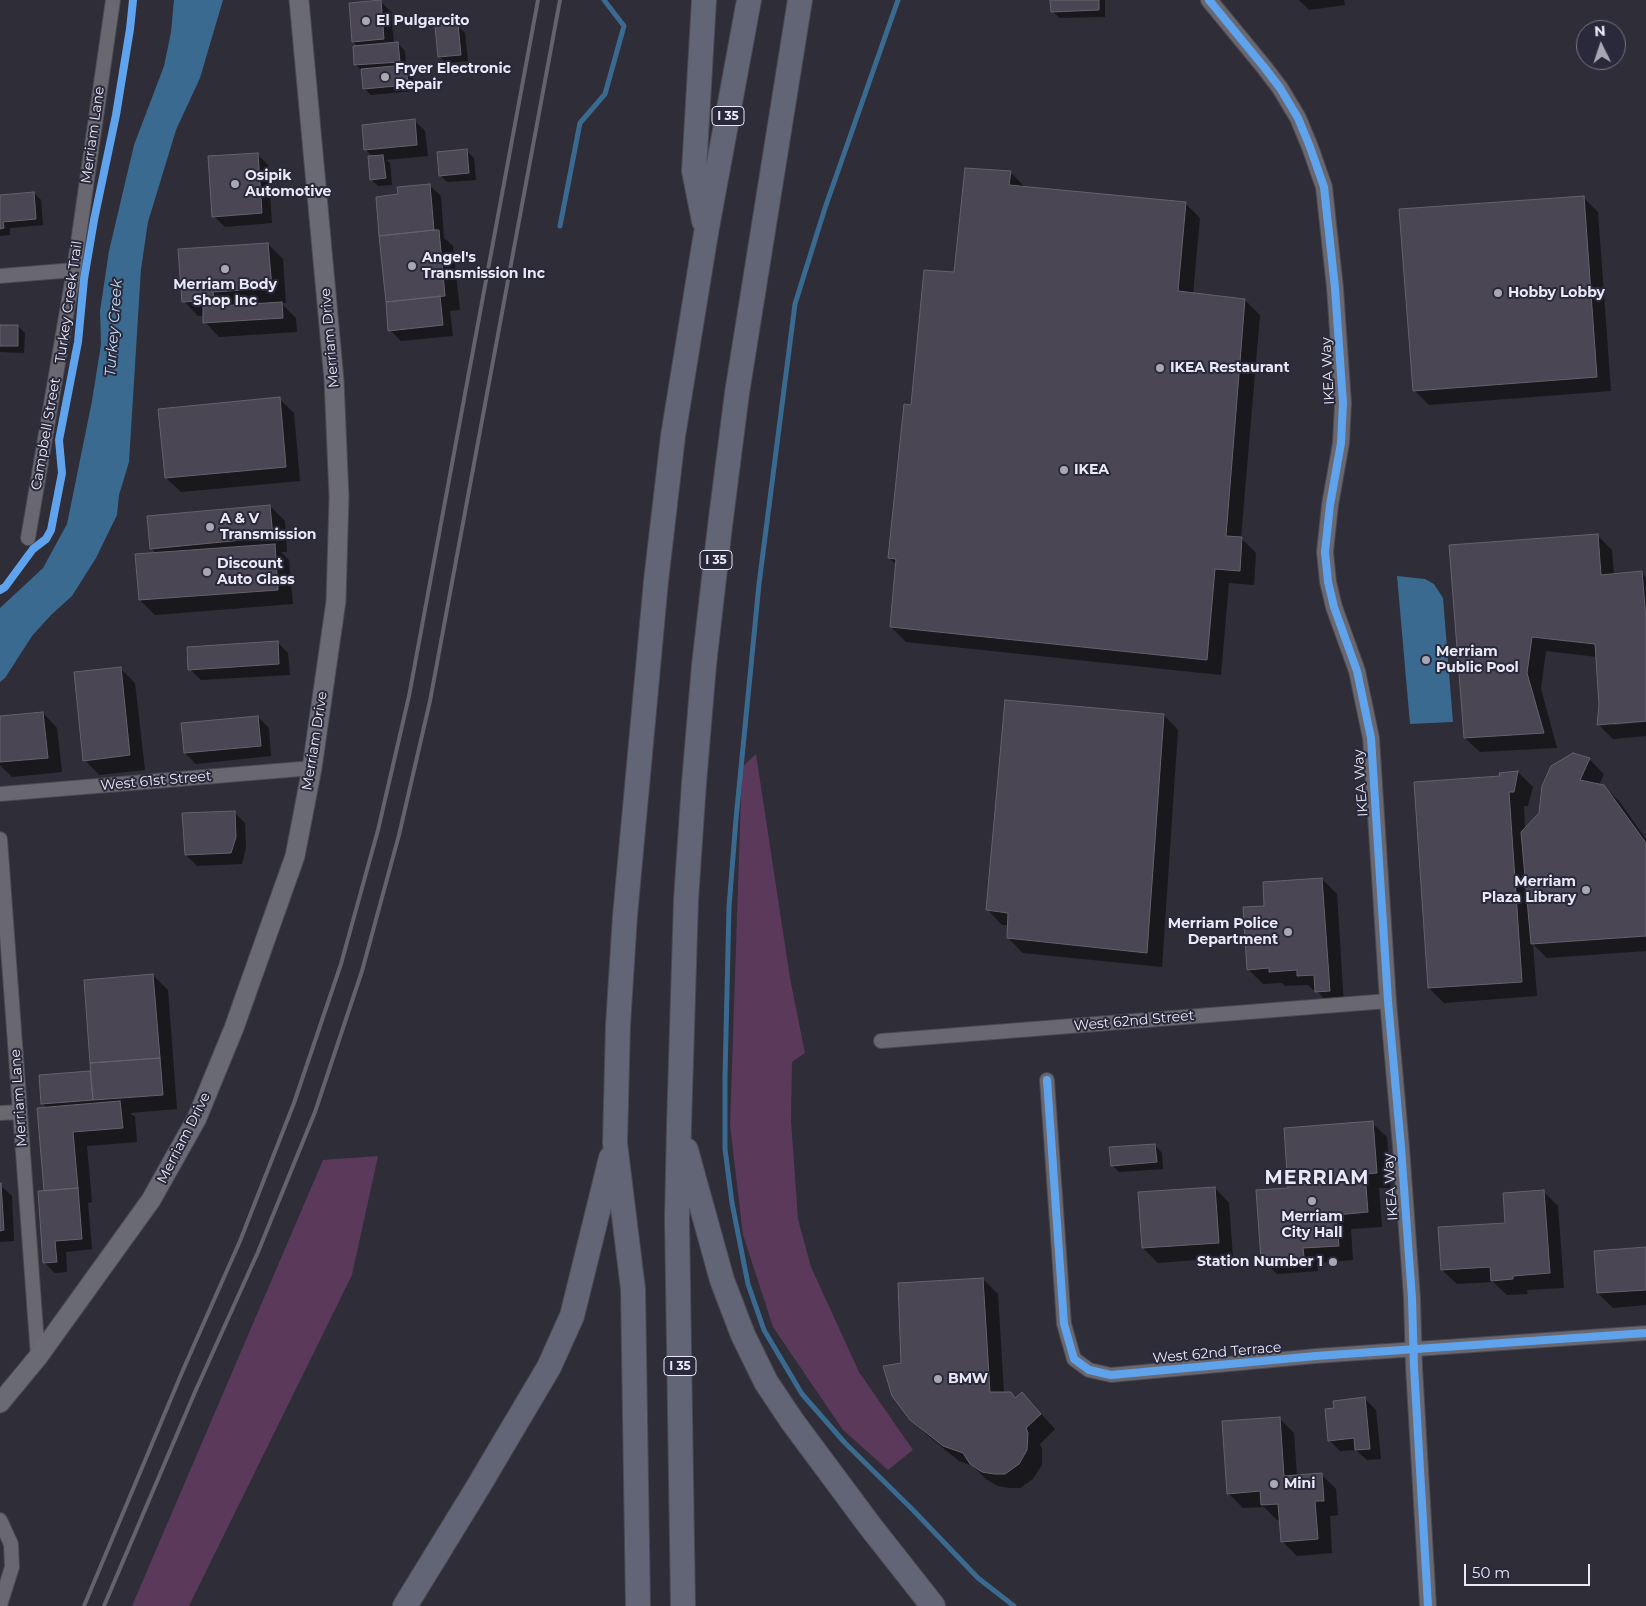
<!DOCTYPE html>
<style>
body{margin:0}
#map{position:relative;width:1646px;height:1606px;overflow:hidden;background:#2e2d38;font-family:Montserrat,sans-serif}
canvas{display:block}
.north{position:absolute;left:1576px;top:20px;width:50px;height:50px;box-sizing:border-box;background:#2a293c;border:1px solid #767686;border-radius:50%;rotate:356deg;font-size:14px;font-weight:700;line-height:20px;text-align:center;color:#e9e9f6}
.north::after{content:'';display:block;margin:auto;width:18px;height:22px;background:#a8a7b4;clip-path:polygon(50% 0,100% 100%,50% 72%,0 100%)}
.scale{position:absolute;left:1464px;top:1564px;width:126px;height:22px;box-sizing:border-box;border:2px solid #e9e9f6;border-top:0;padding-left:6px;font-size:15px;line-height:18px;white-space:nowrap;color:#e9e9f6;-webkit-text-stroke:4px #2a293c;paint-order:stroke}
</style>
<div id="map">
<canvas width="1646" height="1606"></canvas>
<div class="north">N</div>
<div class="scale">50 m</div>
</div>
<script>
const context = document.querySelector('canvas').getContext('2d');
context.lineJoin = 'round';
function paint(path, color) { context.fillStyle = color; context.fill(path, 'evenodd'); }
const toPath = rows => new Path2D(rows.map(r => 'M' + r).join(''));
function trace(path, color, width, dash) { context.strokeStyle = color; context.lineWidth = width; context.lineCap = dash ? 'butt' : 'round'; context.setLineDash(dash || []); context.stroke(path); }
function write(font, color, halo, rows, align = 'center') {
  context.font = font + ' Montserrat,sans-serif'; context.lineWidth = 4; context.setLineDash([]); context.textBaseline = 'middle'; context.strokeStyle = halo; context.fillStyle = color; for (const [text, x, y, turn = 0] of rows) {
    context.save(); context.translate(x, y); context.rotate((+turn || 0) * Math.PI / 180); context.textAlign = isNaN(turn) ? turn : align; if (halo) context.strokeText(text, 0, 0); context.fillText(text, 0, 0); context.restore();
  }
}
const green = toPath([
 [756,754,790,978,805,1053,792,1062,791,1120,798,1219,811,1267,859,1372,913,1450,888,1470,843,1430,773,1327,743,1235,730,1125,742,767],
 [378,1156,352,1275,189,1606,132,1606,323,1160]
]);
const water = toPath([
 [174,0,223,0,200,78,176,130,148,222,141,269,129,462,119,495,117,515,96,558,72,596,51,615,32,636,5,678,0,682,0,608,43,568,67,524,92,401,101,344,100,311,109,251,134,145,164,66,171,32],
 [1397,576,1425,579,1434,584,1443,598,1453,722,1410,724]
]);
const shadow = toPath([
 [1052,0,1105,0,1105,17,1060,18,1052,11],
 [1299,0,1344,0,1345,5,1309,10],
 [380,1,391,12,394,44,398,43,405,51,406,66,413,73,414,91,371,95,364,88,363,72,356,65,359,47,353,42],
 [458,26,465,33,468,61,446,63,439,56],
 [414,120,425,131,428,156,386,160,390,163,392,185,378,186,371,179,373,157,366,150,363,126],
 [467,151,474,158,476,180,447,182,440,175],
 [257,154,268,165,272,223,225,227,214,216],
 [1010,172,1025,187,1185,203,1200,218,1193,294,1245,300,1260,315,1241,538,1256,553,1254,585,1229,583,1221,675,906,642,891,627,897,565,889,558,912,406,956,273],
 [430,186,441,196,444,238,453,246,460,310,450,311,453,336,401,341,390,330,399,195],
 [34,193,41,200,43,225,10,228,10,235,0,236,0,196],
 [1583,197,1598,212,1611,391,1429,405,1414,390],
 [268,244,283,259,286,303,281,303,296,318,297,332,219,337,205,322,204,316,198,316,184,301],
 [0,326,18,326,25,333,24,353,0,352],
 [279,399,294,413,300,481,181,492,166,478],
 [270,506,285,521,287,552,281,552,289,560,293,604,155,615,140,600,157,554,151,548],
 [1598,536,1612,550,1614,575,1641,572,1646,577,1646,720,1613,722,1613,725,1646,722,1646,736,1613,739,1598,724,1601,705,1597,657,1546,651,1541,689,1557,748,1480,752,1465,738],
 [277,642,288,653,290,675,201,680,190,669],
 [120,668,135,683,145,770,99,775,85,760],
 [43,713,57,728,62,772,12,777,0,765,0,717],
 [1164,715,1178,730,1162,967,1023,953,1008,938,1009,925,1002,925,988,910],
 [258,717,269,728,271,756,196,764,185,753],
 [1589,759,1604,774,1599,785,1603,786,1619,801,1646,839,1646,951,1547,958,1533,944,1537,996,1444,1003,1429,988,1501,777,1501,774,1518,772,1533,787,1528,806,1524,806,1525,830],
 [234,812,245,823,246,848,242,864,197,866,186,855],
 [1322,879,1337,894,1344,1005,1331,1006,1316,990,1313,990,1308,985,1285,986,1282,983,1263,984,1248,969,1266,907],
 [153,975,168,990,177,1109,130,1113,135,1117,137,1142,87,1146,92,1202,88,1203,92,1249,66,1252,67,1272,55,1273,44,1262,47,1108,42,1103,40,1076,92,1072],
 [1372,1123,1387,1137,1391,1188,1379,1188,1382,1227,1351,1229,1353,1260,1317,1263,1318,1271,1277,1274,1262,1259,1290,1189],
 [1155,1145,1162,1153,1163,1169,1119,1172,1112,1165],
 [0,1185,12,1196,14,1241,0,1242],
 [1215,1188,1229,1203,1233,1257,1158,1263,1143,1248],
 [1543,1191,1558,1206,1564,1288,1527,1290,1528,1294,1507,1295,1493,1282,1457,1284,1442,1270,1506,1224],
 [1646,1248,1646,1305,1613,1308,1598,1293],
 [983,1279,998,1294,1004,1393,1010,1393,1016,1398,1022,1393,1055,1429,1040,1444,1042,1449,1042,1465,1033,1479,1020,1488,1009,1488,998,1486,986,1479,973,1466,959,1461,927,1435,911,1420,903,1364],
 [1365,1399,1376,1410,1381,1459,1367,1460,1356,1450,1340,1451,1329,1440],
 [1279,1418,1294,1433,1297,1476,1321,1474,1336,1489,1338,1515,1330,1516,1332,1553,1297,1556,1282,1541,1280,1519,1277,1520,1264,1507,1243,1508,1228,1493]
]);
const stream = toPath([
 [898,0,825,208,795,304,759,584,736,819,729,907,725,1076,725,1149,732,1203,748,1284,764,1330,802,1394,845,1443,914,1511,978,1578,1014,1606],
 [560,226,580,123,605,94,624,26,604,0]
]);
const building = toPath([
 [381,0,384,39,352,42,349,3,381,0],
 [1050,0,1099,0,1099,10,1051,12,1050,0],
 [458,24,461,55,438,57,435,26,458,24],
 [398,42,400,62,354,65,353,46,398,42],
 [406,65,408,85,363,89,361,69,406,65],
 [415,119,417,145,364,150,362,125,415,119],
 [467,149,469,173,439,176,437,152,467,149],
 [258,153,262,213,212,217,208,156,258,153],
 [383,155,386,178,370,180,368,156,383,155],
 [965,168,1011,171,1009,185,1186,202,1178,291,1245,299,1226,536,1242,537,1240,571,1215,569,1207,660,890,627,896,559,888,558,904,404,911,405,924,270,954,272,965,168],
 [430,184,434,230,379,236,376,197,398,194,397,187,430,184],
 [34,192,36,219,3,222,4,228,0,229,0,195,34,192],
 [1584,196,1597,377,1413,391,1399,209,1584,196],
 [434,230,439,230,445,296,386,302,379,236,434,230],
 [268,243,272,288,213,292,214,300,182,302,178,249,268,243],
 [440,296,443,325,388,331,386,302,440,296],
 [282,302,283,318,203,323,203,307,282,302],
 [0,325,18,325,18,346,0,346,0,325],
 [280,397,286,467,165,478,158,409,280,397],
 [270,505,273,537,150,549,147,516,270,505],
 [1598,534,1601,575,1642,571,1646,619,1646,721,1597,725,1599,705,1595,644,1532,637,1527,673,1544,733,1464,738,1449,545,1598,534],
 [275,544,278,590,139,600,135,554,275,544],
 [278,641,279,664,188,670,187,647,278,641],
 [121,667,130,755,83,761,74,672,121,667],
 [1005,700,1164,714,1147,953,1007,938,1008,913,986,910,1005,700],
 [43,712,48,758,0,762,0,716,43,712],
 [258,716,261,746,184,753,181,723,258,716],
 [1573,753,1590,758,1580,780,1604,785,1646,843,1646,936,1531,944,1521,832,1539,813,1542,786,1551,766,1573,753],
 [1518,771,1514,792,1509,792,1522,982,1428,988,1414,782,1500,776,1499,773,1518,771],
 [235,811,236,837,231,853,185,855,182,813,235,811],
 [1322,878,1330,991,1315,992,1314,975,1297,976,1297,970,1269,972,1269,968,1247,970,1243,907,1264,906,1263,882,1322,878],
 [153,974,160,1058,90,1063,84,980,153,974],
 [160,1058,163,1095,93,1100,90,1063,160,1058],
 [90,1071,93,1100,41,1104,39,1075,90,1071],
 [120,1101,123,1128,73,1132,78,1188,44,1191,37,1108,120,1101],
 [1373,1121,1377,1173,1365,1174,1368,1212,1336,1215,1339,1246,1303,1248,1304,1257,1261,1260,1256,1190,1288,1188,1284,1128,1373,1121],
 [1155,1144,1157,1162,1111,1166,1109,1147,1155,1144],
 [1,1183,4,1230,0,1231,0,1184,1,1183],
 [1215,1187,1219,1243,1142,1248,1138,1192,1215,1187],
 [78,1188,82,1239,55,1241,57,1262,43,1263,38,1191,78,1188],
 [1544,1190,1550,1273,1513,1276,1513,1279,1491,1281,1490,1267,1441,1270,1438,1227,1505,1223,1503,1193,1544,1190],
 [1646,1247,1646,1290,1597,1293,1594,1251,1646,1247],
 [983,1278,990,1392,1011,1392,1015,1398,1022,1392,1041,1414,1026,1428,1028,1433,1027,1450,1019,1464,1005,1474,994,1474,982,1472,970,1464,963,1453,943,1446,910,1420,892,1396,883,1366,901,1363,898,1283,983,1278],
 [1365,1397,1370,1449,1355,1450,1354,1438,1328,1441,1325,1409,1334,1408,1333,1401,1365,1397],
 [1280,1417,1284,1476,1322,1473,1324,1501,1315,1501,1318,1539,1281,1542,1278,1504,1261,1505,1260,1491,1227,1494,1222,1421,1280,1417]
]);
const minor = toPath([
 [0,276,74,270],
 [28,538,74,270,113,0],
 [0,794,312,768],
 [0,839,38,1357],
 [881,1041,1388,1001],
 [1047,1080,1064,1324,1074,1359,1089,1370,1111,1375,1316,1356,1646,1333],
 [0,1113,20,1112],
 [0,1520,11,1544,12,1567,0,1605]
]);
const tertiary = toPath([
 [1209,0,1264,67,1280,88,1298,118,1310,147,1324,187,1335,288,1343,403,1341,443,1330,505,1325,552,1328,582,1334,607,1357,671,1371,738,1388,1001,1401,1147,1412,1298,1414,1367,1428,1606]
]);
const secondary = toPath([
 [0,1403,38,1357,151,1200,197,1118,234,1028,295,856,312,768,336,601,339,497,334,380,299,0]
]);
const motorway = toPath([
 [704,221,694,171,704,0],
 [686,1150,722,1280,743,1335,766,1382,792,1421,870,1526,933,1606],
 [405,1606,478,1487,549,1367,572,1316,611,1158],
 [638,1606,633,1289,615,1143,618,1025,625,916,656,581,673,436,706,233,749,0],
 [683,1606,677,1219,679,1126,686,900,694,783,704,665,720,526,737,393,800,0]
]);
const rail = toPath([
 [84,1606,183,1370,240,1241,294,1103,341,964,378,830,409,696,538,0],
 [104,1606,195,1392,258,1252,315,1112,362,971,399,835,430,701,560,0]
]);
const cycleway = toPath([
 [1209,0,1264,67,1280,88,1298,118,1310,147,1324,187,1335,288,1343,403,1341,443,1330,505,1325,552,1328,582,1334,607,1357,671,1371,738,1388,1001,1401,1147,1412,1298,1414,1367,1428,1606],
 [0,590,5,587,33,549,46,539,51,530,62,473,59,440,78,342,84,279,94,220,116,115,130,29,133,0],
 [1047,1080,1064,1324,1074,1359,1089,1370,1111,1375,1316,1356,1646,1333]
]);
const markers = [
 [366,21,5,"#a8a7b4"],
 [385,77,5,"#a8a7b4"],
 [235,184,5,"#a8a7b4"],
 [412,266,5,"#a8a7b4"],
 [225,269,5,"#a8a7b4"],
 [1498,293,5,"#a8a7b4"],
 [1160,368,5,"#a8a7b4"],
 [1064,470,5,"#a8a7b4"],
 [210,527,5,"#a8a7b4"],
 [207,572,5,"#a8a7b4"],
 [1426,660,5,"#a8a7b4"],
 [1586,890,5,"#a8a7b4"],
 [1288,932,5,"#a8a7b4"],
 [1312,1201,5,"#a8a7b4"],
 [1333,1262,5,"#a8a7b4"],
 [938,1379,5,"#a8a7b4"],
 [1274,1484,5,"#a8a7b4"]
];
const shields = [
 [728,116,32],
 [716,560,32],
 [680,1366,32]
];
const shieldNames = [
 ["I 35",728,116],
 ["I 35",716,560],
 ["I 35",680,1366]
];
const poiNames = [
 ["El Pulgarcito",376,21],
 ["Fryer Electronic",395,69],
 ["Repair",395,85],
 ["Osipik",245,176],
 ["Automotive",245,192],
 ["Angel's",422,258],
 ["Transmission Inc",422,274],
 ["Merriam Body",225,285,"center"],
 ["Shop Inc",225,301,"center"],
 ["Hobby Lobby",1508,293],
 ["IKEA Restaurant",1170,368],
 ["IKEA",1074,470],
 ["A & V",220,519],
 ["Transmission",220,535],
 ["Discount",217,564],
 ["Auto Glass",217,580],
 ["Merriam",1436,652],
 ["Public Pool",1436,668],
 ["Merriam",1576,882,"right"],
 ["Plaza Library",1576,898,"right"],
 ["Merriam Police",1278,924,"right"],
 ["Department",1278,940,"right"],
 ["Merriam",1312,1217,"center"],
 ["City Hall",1312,1233,"center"],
 ["Station Number 1",1323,1262,"right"],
 ["BMW",948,1379],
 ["Mini",1284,1484]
];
const streetNames = [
 ["Merriam Lane",93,135,-82],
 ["Turkey Creek Trail",69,302,-82],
 ["Merriam Drive",330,338,-95],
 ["IKEA Way",1328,371,-93],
 ["Campbell Street",46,434,-80],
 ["Merriam Drive",315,741,-81],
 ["West 61st Street",156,781,-5],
 ["IKEA Way",1361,783,-94],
 ["West 62nd Street",1134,1021,-5],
 ["Merriam Lane",19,1098,-94],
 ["Merriam Drive",184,1138,-63],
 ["IKEA Way",1391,1187,-94],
 ["West 62nd Terrace",1217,1353,-5]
];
const waterNames = [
 ["Turkey Creek",114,328,-86]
];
const districtNames = [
 ["MERRIAM",1317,1178]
];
paint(green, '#5a395b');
paint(water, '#3a6a90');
paint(shadow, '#0007');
trace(stream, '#3a6a90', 5);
paint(building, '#4a4654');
trace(building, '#64626b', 1);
trace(minor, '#4a4952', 16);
trace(tertiary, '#4a4952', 18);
trace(secondary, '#4a4952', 21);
trace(motorway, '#4a4952', 26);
trace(minor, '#696870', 14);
trace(tertiary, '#696870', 16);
trace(secondary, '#6a6a75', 19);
trace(motorway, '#626575', 24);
trace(rail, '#64636b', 4);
trace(cycleway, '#60a3ed', 8);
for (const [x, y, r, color] of markers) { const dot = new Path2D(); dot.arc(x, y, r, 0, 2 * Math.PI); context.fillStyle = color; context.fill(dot); trace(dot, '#2a293c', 2); }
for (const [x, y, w] of shields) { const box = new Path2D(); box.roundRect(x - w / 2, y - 9.5, w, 19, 4); context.fillStyle = '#2a293c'; context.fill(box); trace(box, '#e9e9f6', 1); }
write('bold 12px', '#e9e9f6', null, shieldNames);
write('bold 14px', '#e9e9f6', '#2a293c', poiNames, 'left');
write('14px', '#e9e9f6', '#2a293c', streetNames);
write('italic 15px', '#c1def7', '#2a293c', waterNames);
context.letterSpacing = '1px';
write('bold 19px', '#e9e9f6', '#2a293c', districtNames);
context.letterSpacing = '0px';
</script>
